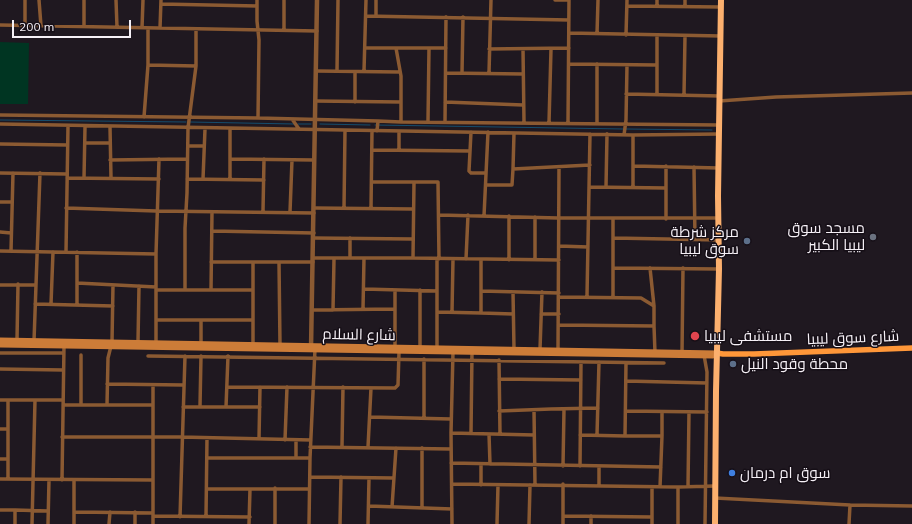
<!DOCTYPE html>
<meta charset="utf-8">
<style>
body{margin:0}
#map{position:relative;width:912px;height:524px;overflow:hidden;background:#1f1820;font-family:Mulish,sans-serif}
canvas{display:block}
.scale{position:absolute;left:12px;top:20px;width:119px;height:18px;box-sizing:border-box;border:2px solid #f6f1f7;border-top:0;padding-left:5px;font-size:12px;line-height:14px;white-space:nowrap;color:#f6f1f7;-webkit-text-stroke:3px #160f17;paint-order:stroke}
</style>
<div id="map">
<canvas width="912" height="524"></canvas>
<div class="scale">200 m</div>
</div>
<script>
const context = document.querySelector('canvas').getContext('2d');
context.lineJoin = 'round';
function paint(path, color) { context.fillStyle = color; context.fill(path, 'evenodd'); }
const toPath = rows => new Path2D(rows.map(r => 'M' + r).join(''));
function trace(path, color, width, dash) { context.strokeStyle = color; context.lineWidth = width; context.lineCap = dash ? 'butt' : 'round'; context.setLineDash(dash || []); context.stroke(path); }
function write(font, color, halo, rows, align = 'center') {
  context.font = font + ' Mulish,Cairo,sans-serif'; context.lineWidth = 3; context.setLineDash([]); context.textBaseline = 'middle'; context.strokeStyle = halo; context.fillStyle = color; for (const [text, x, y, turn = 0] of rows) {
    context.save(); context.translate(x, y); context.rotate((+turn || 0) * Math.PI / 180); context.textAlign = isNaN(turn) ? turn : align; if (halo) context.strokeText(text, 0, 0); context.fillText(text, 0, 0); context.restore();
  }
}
const green = toPath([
 [0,42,29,43,28,104,0,104]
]);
const stream = toPath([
 [0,120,186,122],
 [190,122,294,124],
 [298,124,311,124],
 [320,124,370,125],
 [375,125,623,129],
 [626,129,712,130]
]);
const minor = toPath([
 [25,0,25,26],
 [39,0,41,26],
 [116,0,117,27],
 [257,0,257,21,259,40,258,118,378,121],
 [555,0,569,0],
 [161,4,257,6],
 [627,6,721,7],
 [657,6,657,0],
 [685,6,685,0],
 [366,16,569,20],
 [376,16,376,0],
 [0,25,317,31],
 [84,27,84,0],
 [142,28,143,0],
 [160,28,161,0],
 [284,30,284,0],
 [569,33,721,36],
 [597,34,598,0],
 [626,35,627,0],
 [365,48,446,48],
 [489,49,569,48],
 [523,49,524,122],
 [569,64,657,65],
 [148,65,196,66],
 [316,71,400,72],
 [337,71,338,0],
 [364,71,366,0],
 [446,73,523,74],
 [462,73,463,17],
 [489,73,491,0],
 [626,94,720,96],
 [657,94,657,35],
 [684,95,685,36],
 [315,101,401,102],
 [719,101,776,97,912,93],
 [355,102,355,72],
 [445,102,523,105],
 [0,115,258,118],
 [144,117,148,65,148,28],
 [292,119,299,129],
 [428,121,429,48],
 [401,122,719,125],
 [445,122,446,17],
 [549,123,551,49],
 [568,123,569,0],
 [0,124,633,135,719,134],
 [597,124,597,64],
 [110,127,111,178],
 [377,131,378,121,401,122,401,76,396,48],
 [471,132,469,171,471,173,486,173],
 [514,133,513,169,590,165],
 [624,135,626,120,627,65],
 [633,135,633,187],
 [85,143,110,143],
 [0,144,67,145],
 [188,146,204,146],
 [372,150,470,151],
 [399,150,399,131],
 [230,159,314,160],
 [110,160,187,159],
 [634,166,719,168],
 [666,166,666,219],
 [694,167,695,240],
 [0,173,66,174],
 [67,178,159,179],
 [84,178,85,127],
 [187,179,264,180],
 [203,179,205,129],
 [230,180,230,129],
 [372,182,438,182,439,259],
 [486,185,512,185,513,169],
 [590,187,666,188],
 [606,187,607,134],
 [0,202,12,202],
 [66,208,156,211,314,213],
 [314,208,413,209],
 [344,208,345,130],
 [371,208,372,131],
 [263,211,264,159],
 [290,212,292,160],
 [439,215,558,218,719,218],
 [484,216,488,132],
 [509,216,509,260],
 [535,217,535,260],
 [212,231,314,233],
 [0,232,11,233],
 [313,238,413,239],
 [613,238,719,240],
 [559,246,588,247],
 [0,251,156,254],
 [11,251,13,173],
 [66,252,68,126],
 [313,258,413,258,559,260],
 [350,258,350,238],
 [413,258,414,182],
 [466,259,468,215],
 [481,260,481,291],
 [211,262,313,262],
 [253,262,253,344],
 [279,262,280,345],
 [613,268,719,269],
 [77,283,156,287],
 [0,285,36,285],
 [364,289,437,291],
 [156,290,252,290],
 [185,290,185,228,187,193,188,128,196,66,196,29],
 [211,290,212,212],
 [395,290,395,347],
 [513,292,514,349],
 [587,296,590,134],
 [559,297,641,298,654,306],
 [613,297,613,218],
 [35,304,113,306],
 [51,304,53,252],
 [77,305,77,252],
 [363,309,364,258],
 [312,310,395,309],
 [333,310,334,259],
 [437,312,481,313,481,291,559,293],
 [452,312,453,259],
 [481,313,513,314],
 [541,314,559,314],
 [156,320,253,320],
 [201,320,201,344],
 [559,325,654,326,654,306,650,268],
 [654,326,655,353],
 [17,340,18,284],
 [34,341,40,173],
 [112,342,113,285],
 [138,342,139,286],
 [156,343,156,254,159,159],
 [420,348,420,290],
 [437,348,437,259],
 [540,349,542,292],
 [558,350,559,167],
 [0,353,63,353],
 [682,354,683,268],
 [704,355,707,372,705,524],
 [148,356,664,363],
 [499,360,500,434],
 [626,363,625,436,662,436,660,487],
 [0,369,63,370],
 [499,379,581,380],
 [626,381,707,383],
 [107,384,183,385],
 [227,387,395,388,398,385,399,352],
 [0,400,35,400],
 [63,405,153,405],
 [81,405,81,355],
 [107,405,108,358,111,346],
 [200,406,201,356],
 [183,407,260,407],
 [226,407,228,356],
 [534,410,535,485],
 [499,411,551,409,598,408],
 [626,411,707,412],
 [370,417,451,419],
 [424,418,424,359],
 [0,429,8,429,8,400],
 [451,433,534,435],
 [471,433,472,352],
 [489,434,490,464],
 [580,435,625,436],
 [597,435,599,362],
 [662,436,662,412],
 [62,437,181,437,311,440],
 [259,439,260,387],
 [285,440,287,387],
 [342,446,343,387],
 [310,447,451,449],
 [368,447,371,388],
 [207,458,310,458],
 [296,458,296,440],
 [0,459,8,459],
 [451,463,661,467],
 [563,466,564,409],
 [580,466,581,362],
 [310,477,394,478],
 [0,479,153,480],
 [8,479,8,429],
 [62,480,64,346],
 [452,484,678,487,715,486],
 [481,485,481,464],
 [599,485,599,466],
 [688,487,689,412],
 [207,489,309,489],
 [715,498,850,505,912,506],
 [369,506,452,509],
 [392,507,396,448],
 [422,508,422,448],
 [0,510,15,510],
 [75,512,153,513],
 [135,512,135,524],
 [153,516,250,517],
 [206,516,207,438],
 [564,516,652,517],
 [591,516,591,524],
 [180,517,185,356],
 [15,524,15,510,48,511],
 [32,524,35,400,63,400],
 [48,524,49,480],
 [74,524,74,480],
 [109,524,110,512],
 [153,524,153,385],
 [249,524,250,489],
 [275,524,275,488],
 [309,524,310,458,315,349],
 [340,524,341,477],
 [368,524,369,478],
 [452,524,451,433,453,352],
 [497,524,498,485],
 [529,524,530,485],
 [563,524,563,484],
 [652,524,652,487],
 [678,524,678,487],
 [849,524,850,505]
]);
const tertiary = toPath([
 [311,349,317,0]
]);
const secondary = toPath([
 [0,340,717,353],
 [0,345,713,356]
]);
const primary = toPath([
 [717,353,723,354,754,354,912,348]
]);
const trunk = toPath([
 [715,524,716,391,719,269,718,196,721,0]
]);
const markers = [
 [873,237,4,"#6b7280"],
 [747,241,4,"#5c6f8a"],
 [695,336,5,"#e0444e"],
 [733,364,4,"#5c6f8a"],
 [732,473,4,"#3f7fe0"]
];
const poiNames = [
 ["مسجد سوق",865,228,"right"],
 ["ليبيا الكبير",865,245,"right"],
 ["مركز شرطة",739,232,"right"],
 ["سوق ليبيا",739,249,"right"],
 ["مستشفى ليبيا",704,336],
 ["محطة وقود النيل",741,364],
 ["سوق ام درمان",740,473]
];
const streetNames = [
 ["شارع السلام",359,335,1],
 ["شارع سوق ليبيا",853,338,-2]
];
paint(green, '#003522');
trace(stream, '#154d6d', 1);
trace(minor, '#8b5a32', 3.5);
trace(tertiary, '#8b5a32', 4.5);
trace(secondary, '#cc7c38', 5);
trace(primary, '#ff9739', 5.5);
trace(trunk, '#fcb06e', 6);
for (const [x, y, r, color] of markers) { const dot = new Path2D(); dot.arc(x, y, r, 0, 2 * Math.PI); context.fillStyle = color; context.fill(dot); trace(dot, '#160f17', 1.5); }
write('15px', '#f6f1f7', '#160f17', poiNames, 'left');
write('15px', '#f6f1f7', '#160f17', streetNames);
</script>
